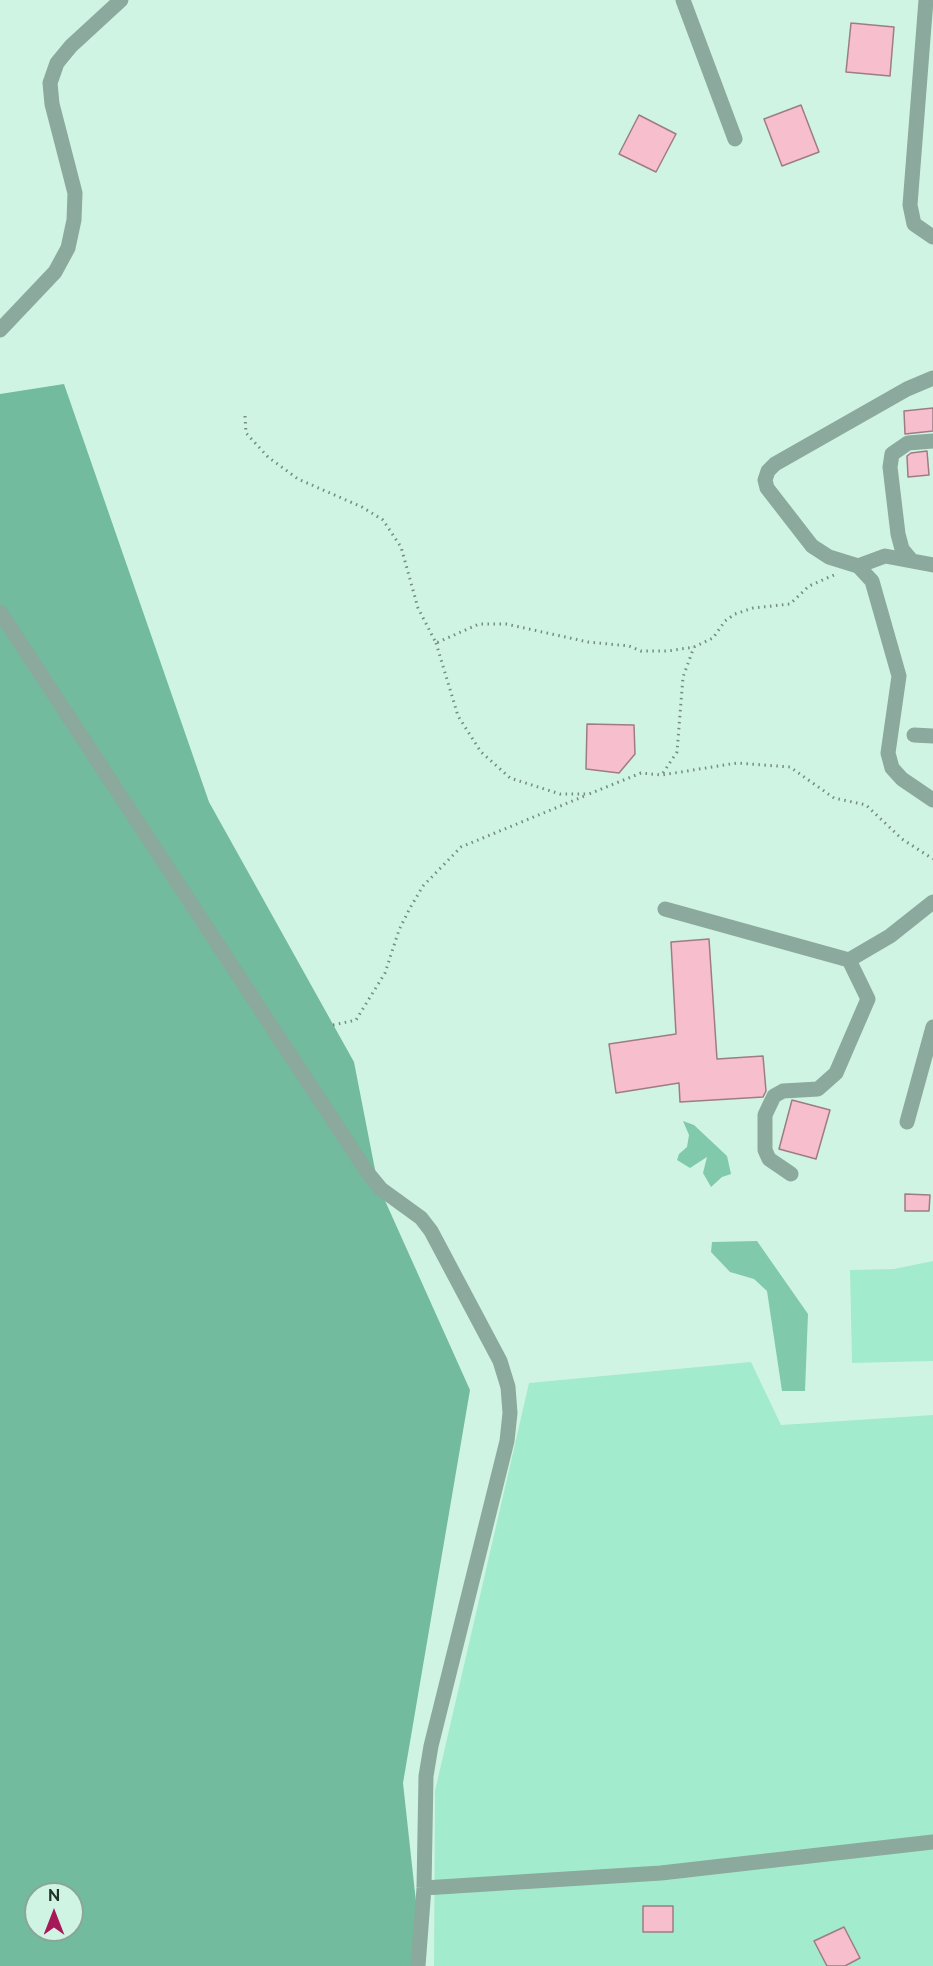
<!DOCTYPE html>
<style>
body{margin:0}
#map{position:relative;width:933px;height:1966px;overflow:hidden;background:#d0f4e4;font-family:Raleway,sans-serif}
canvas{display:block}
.north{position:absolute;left:24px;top:1882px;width:60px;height:60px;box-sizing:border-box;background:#d0f4e4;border:2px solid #8aa69a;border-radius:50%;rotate:0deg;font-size:16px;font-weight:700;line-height:24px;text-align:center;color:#22302a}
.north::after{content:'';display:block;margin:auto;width:21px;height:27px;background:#a61858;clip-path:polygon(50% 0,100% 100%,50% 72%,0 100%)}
</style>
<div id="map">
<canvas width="933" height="1966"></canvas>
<div class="north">N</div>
</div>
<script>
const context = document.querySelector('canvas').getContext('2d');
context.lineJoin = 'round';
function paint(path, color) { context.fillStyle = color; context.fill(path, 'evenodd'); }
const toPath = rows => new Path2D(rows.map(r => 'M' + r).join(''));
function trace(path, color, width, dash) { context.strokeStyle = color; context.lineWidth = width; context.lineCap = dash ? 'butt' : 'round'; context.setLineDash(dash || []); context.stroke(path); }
const green = toPath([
 [933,1261,933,1361,852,1363,850,1270,894,1269],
 [751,1362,781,1425,933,1415,933,1966,434,1966,435,1791,529,1383]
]);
const forest = toPath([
 [64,384,209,802,354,1062,378,1185,470,1390,403,1783,423,1966,0,1966,0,394],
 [36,1894,72,1894,72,1930,36,1930]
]);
const water = toPath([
 [683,1121,694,1125,727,1156,731,1174,722,1177,711,1187,703,1173,707,1157,690,1168,677,1160,679,1154,687,1147,689,1135],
 [757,1241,808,1314,805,1391,782,1391,767,1291,754,1279,730,1272,711,1252,712,1242]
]);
const building = toPath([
 [851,23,894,27,890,76,846,72,851,23],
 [801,105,819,152,782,166,764,119,801,105],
 [639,115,676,134,656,172,619,154,639,115],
 [933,408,933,431,905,434,904,411,933,408],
 [927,451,929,475,908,477,907,456,911,453,927,451],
 [587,724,634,725,635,754,619,773,586,769,587,724],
 [709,939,717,1059,763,1056,766,1091,763,1097,680,1102,679,1083,616,1093,609,1044,676,1034,671,942,709,939],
 [792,1100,830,1110,816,1159,779,1149,792,1100],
 [905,1194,930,1195,929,1211,905,1211,905,1194],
 [643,1906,673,1906,673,1932,643,1932,643,1906],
 [844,1927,860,1958,845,1966,827,1966,814,1941,844,1927]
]);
const path = toPath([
 [245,416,246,433,268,457,298,479,362,507,383,520,401,547,418,608,436,643,479,624,506,624,588,642,629,646,641,651,668,651,694,647,713,638,725,621,735,614,753,608,790,604,809,586,834,575],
 [436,643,458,716,481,752,510,778,560,794,589,794,641,773,662,775,737,763,790,767,834,798,866,805,902,839,933,859],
 [663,773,677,752,683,677,694,647],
 [333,1025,356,1020,385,973,399,930,410,908,423,886,461,847,587,795]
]);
const minor = toPath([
 [683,0,735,139],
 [926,0,910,205,914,224,933,237],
 [0,330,55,272,68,248,74,220,75,193,52,104,50,83,57,63,71,46,121,0],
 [933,378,907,389,775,464,768,471,765,480,767,488,812,546,829,557,858,566,872,581,899,676,888,753,892,768,902,779,933,800],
 [912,561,902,549,898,534,890,467,892,454,908,443,933,441],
 [858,566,885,556,933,565],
 [0,612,367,1172,381,1189,421,1218,431,1231,500,1361,508,1387,510,1413,507,1441,431,1746,426,1776,424,1888,418,1966],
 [914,735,933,736],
 [665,909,849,960,890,936,933,902],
 [907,1122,933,1027],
 [791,1174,769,1159,765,1150,765,1115,774,1096,783,1091,818,1089,836,1073,868,999,849,960],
 [424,1888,661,1873,933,1842]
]);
paint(green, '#a3ebcd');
paint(forest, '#72bb9e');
paint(water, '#80c9ab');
paint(building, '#f7becd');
trace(building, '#9e7c86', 1.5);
trace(path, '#748c81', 3, [1.5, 4.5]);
trace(minor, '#8ba99c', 15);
</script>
